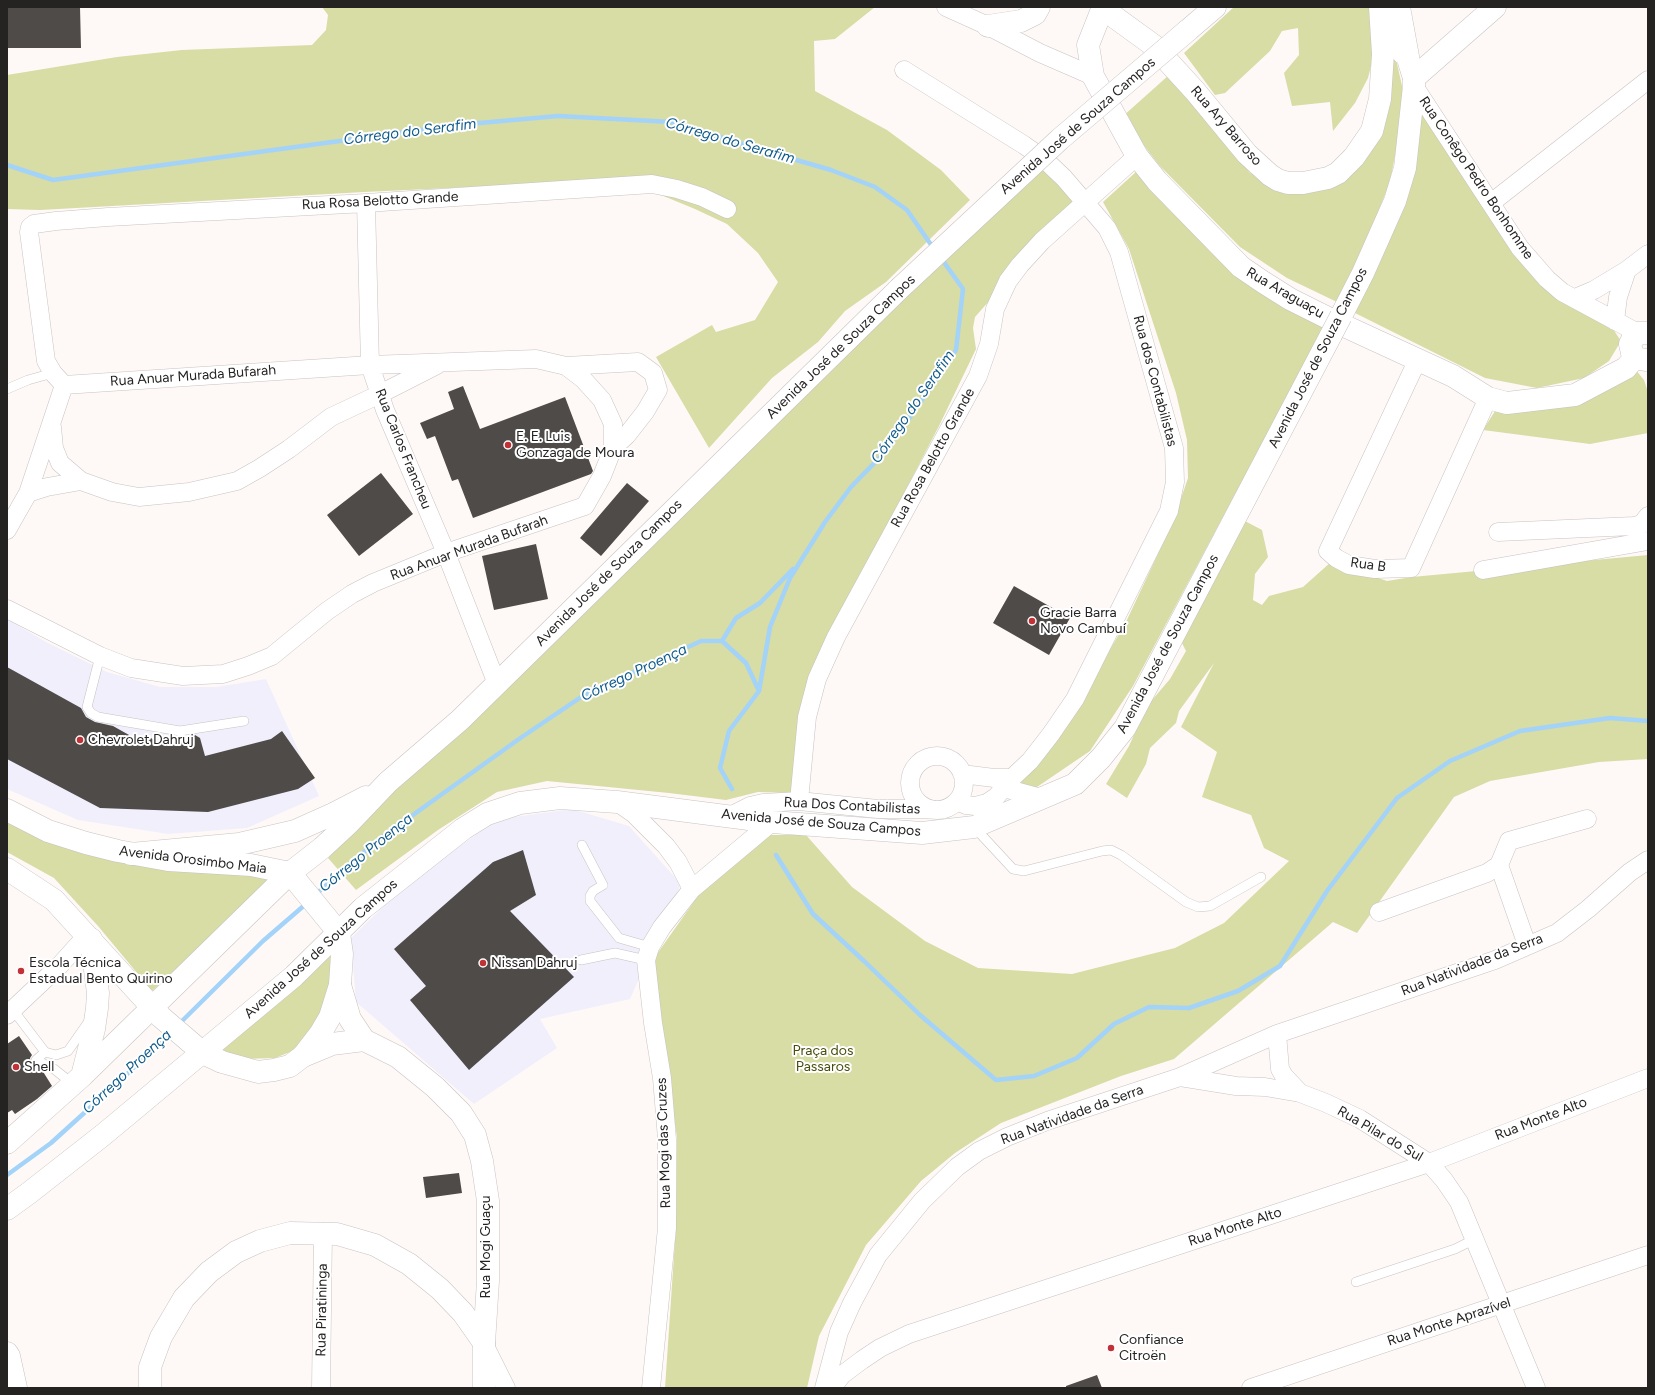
<!DOCTYPE html>
<meta charset="utf-8">
<style>
body{margin:0}
#map{position:relative;width:1655px;height:1395px;overflow:hidden;background:#fef9f7;font-family:Figtree,sans-serif}
canvas{display:block}
.frame{position:absolute;inset:0;border:8px solid #252322;pointer-events:none}
</style>
<div id="map">
<canvas width="1655" height="1395"></canvas>
<div class="frame"></div>
</div>
<script>
const context = document.querySelector('canvas').getContext('2d');
context.lineJoin = 'round';
function paint(path, color) { context.fillStyle = color; context.fill(path, 'evenodd'); }
const toPath = rows => new Path2D(rows.map(r => 'M' + r).join(''));
function trace(path, color, width, dash) { context.strokeStyle = color; context.lineWidth = width; context.lineCap = dash ? 'butt' : 'round'; context.setLineDash(dash || []); context.stroke(path); }
function write(font, color, halo, rows, align = 'center') {
  context.font = font + ' Figtree,sans-serif'; context.lineWidth = 4; context.setLineDash([]); context.textBaseline = 'middle'; context.strokeStyle = halo; context.fillStyle = color; for (const [text, x, y, turn = 0] of rows) {
    context.save(); context.translate(x, y); context.rotate((+turn || 0) * Math.PI / 180); context.textAlign = isNaN(turn) ? turn : align; if (halo) context.strokeText(text, 0, 0); context.fillText(text, 0, 0); context.restore();
  }
}
const commercial = toPath([
 [7,619,46,642,107,672,160,687,216,687,266,679,319,796,247,828,168,834,78,820,7,789],
 [572,809,629,826,681,884,630,999,540,1019,557,1048,474,1104,356,1002,351,938,412,879,499,819]
]);
const green = toPath([
 [322,7,875,7,835,39,814,41,815,91,887,130,941,170,970,200,886,282,845,311,818,342,772,378,709,448,656,357,712,325,716,332,755,320,778,282,758,253,727,224,695,209,661,195,646,179,364,192,40,210,7,209,7,75,117,57,182,50,312,45,326,30,328,15],
 [1234,7,1373,7,1375,50,1368,78,1355,103,1333,131,1330,102,1292,106,1284,73,1299,55,1298,28,1282,31,1270,51,1225,93,1215,95,1184,53],
 [1388,59,1396,59,1402,86,1403,114,1390,182,1366,242,1337,302,1287,278,1240,247,1159,165,1122,117,1169,75,1197,105,1250,173,1318,190,1352,169],
 [1420,102,1526,264,1611,326,1621,341,1609,361,1584,378,1537,388,1485,378,1351,311],
 [1044,159,1085,202,1042,241,975,317,973,328,976,349,939,426,819,656,791,793,758,792,726,800,669,793,547,781,497,792,438,830,356,890,328,858,369,814],
 [1137,171,1325,325,1133,686,1090,751,1034,789,1016,789,1065,726,1125,624,1173,522,1188,478,1187,440,1176,393,1129,249,1103,202],
 [1635,369,1644,380,1648,392,1648,433,1590,444,1483,430,1497,408],
 [1243,520,1262,530,1268,557,1255,574,1253,600,1262,605,1269,596,1303,587,1331,562,1387,581,1412,577,1648,555,1648,759,1599,762,1490,781,1454,797,1357,933,1333,922,1174,1059,1121,1076,1001,1123,955,1153,921,1181,866,1245,819,1336,807,1388,665,1388,676,1226,677,1138,652,961,700,893,763,835,806,835,852,887,925,941,978,968,1072,974,1175,948,1224,923,1289,861,1264,848,1251,815,1202,797,1217,752,1181,727,1214,663,1179,711,1176,723,1150,748,1146,764,1127,798,1106,784,1129,746,1147,706,1170,679,1186,651,1181,641],
 [7,816,273,879,152,991,98,926,54,878,7,852],
 [331,950,334,980,317,1023,300,1048,275,1058,243,1059,218,1049]
]);
const stream = toPath([
 [7,165,53,180,457,125,558,116,672,122,755,148,831,170,875,187,907,210,934,249],
 [722,641,736,618,760,603,793,569],
 [732,789,720,768,729,731,759,691,770,627,790,578,825,522,851,487,882,455,910,417,956,350,963,289,941,258],
 [776,855,813,914,864,961,920,1015,996,1080,1034,1076,1077,1058,1114,1024,1149,1007,1189,1008,1238,991,1280,966,1327,891,1397,798,1450,761,1520,731,1610,718,1648,721],
 [315,895,378,840,519,739,584,695,701,641,722,641,746,663,759,691],
 [179,1024,263,941,307,903],
 [7,1175,51,1143,125,1076,170,1032]
]);
const building = toPath([
 [7,7,80,7,81,48,7,48],
 [463,386,480,429,565,397,593,471,591,474,473,518,458,479,452,481,435,436,427,439,420,423,454,409,448,392],
 [381,473,413,514,359,556,327,515],
 [627,483,649,501,601,556,580,538],
 [536,544,548,599,494,610,482,556],
 [1014,586,1070,618,1049,655,993,623],
 [7,667,81,708,86,717,95,722,113,726,138,740,145,735,166,746,166,738,182,739,195,735,200,738,205,756,271,739,282,731,315,778,298,789,208,812,100,808,7,759],
 [523,850,536,895,510,911,574,977,469,1070,410,1000,426,986,394,949,493,862],
 [19,1036,32,1055,30,1058,31,1063,42,1070,52,1086,37,1099,15,1114,12,1110,7,1113,7,1044],
 [459,1173,462,1193,426,1198,423,1177],
 [1097,1375,1102,1388,1066,1388,1066,1386]
]);
const service = toPath([
 [7,389,28,380,53,373],
 [100,656,87,707,91,713,98,717,180,731,244,721],
 [974,827,1013,869,1024,871,1102,851,1111,850,1121,855,1186,902,1198,907,1210,906,1261,877],
 [582,845,603,885,593,891,590,896,590,901,619,938,650,947],
 [581,960,615,953,646,960],
 [13,1010,45,1052,56,1055,68,1051,89,1021],
 [45,1052,36,1060,54,1069,73,1084],
 [1356,1282,1455,1249,1475,1239]
]);
const minor = toPath([
 [946,7,988,26,1040,53,1093,76],
 [904,70,1024,145,1044,159,1064,178,1107,228,1119,252,1174,448,1175,482,1169,511,1075,699,1051,734,1030,761,1012,778,996,797,987,803,975,806,966,805,957,801],
 [1414,86,1520,248,1547,279,1562,292,1638,333],
 [366,203,370,365,385,410,446,553,497,684],
 [1491,203,1648,80],
 [1575,298,1594,290,1627,270,1648,254],
 [1615,321,1618,297,1627,270],
 [1418,359,1328,551,1336,558,1349,565,1375,569,1411,568,1488,398],
 [566,366,638,362,653,373,658,390,645,412,627,435,613,448],
 [52,427,54,448,60,463,81,481,112,492,139,497,189,492,237,481,260,468,289,449,331,417,380,394,437,365],
 [28,493,47,487,81,481],
 [7,530,28,493,64,385,53,373,46,361,29,232,30,227,34,224,56,221,108,217,366,203,652,184,677,189,702,197,727,209],
 [1498,532,1634,526,1642,524,1648,516],
 [1483,570,1648,541],
 [7,609,100,656,131,668,183,676,223,674,248,666,272,656,327,611,352,594,373,583,446,553,585,506,602,476,613,448,613,424,602,400,583,379,566,366,536,359,370,365,64,385],
 '910 783a27 27 0 1 1 54 0a27 27 0 1 1-54 0Z',
 [962,774,994,778,1012,778],
 [1004,788,1041,798],
 [799,801,807,717,817,679,836,637,978,376,989,344,995,309,1008,281,1020,265,1042,241,1137,156],
 [617,802,634,814,666,846,678,862,692,889],
 [728,817,750,806,763,803,799,801,878,809,931,809],
 [1499,865,1527,945],
 [1379,912,1487,873,1499,865,1509,841,1587,819],
 [7,1015,60,965,87,935],
 [1277,1034,1280,1069,1284,1076,1300,1093],
 [1180,1077,1236,1086,1265,1087,1300,1093,1326,1103,1360,1119,1429,1163,1444,1180,1459,1202,1536,1388],
 [484,1344,506,1388],
 [321,1388,323,1232],
 [651,1388,667,1228,667,1139,662,1078,653,1023,646,960,650,947,662,927,692,889,772,822],
 [824,1388,839,1332,852,1303,878,1255,922,1201,957,1167,979,1151,1007,1137,1047,1121,1180,1077,1277,1034,1495,960,1557,933,1588,909,1630,872,1648,860],
 [832,1388,842,1375,862,1360,880,1348,909,1334,1429,1163,1648,1078],
 [1251,1388,1648,1255]
]);
const tertiary = toPath([
 [1102,8,1153,45,1195,91,1247,154,1270,175,1278,180,1288,183,1303,183,1328,178,1338,173,1354,157,1372,131,1380,99,1383,54,1380,7],
 [1414,78,1495,7],
 [150,1388,150,1367,161,1337,184,1298,209,1272,236,1252,260,1241,290,1233,337,1234,375,1245,409,1264,440,1289,463,1313,484,1343]
]);
const secondary = toPath([
 [1103,7,1088,45,1093,76,1137,156,1157,181,1241,267,1263,282,1290,299,1338,323,1453,376,1488,398,1507,403,1575,395,1626,368,1635,357],
 [988,26,1021,21,1035,14,1039,7],
 [1647,360,1639,359,1635,357,1632,353,1630,344,1632,340,1638,333,1648,333],
 [340,985,350,1019,364,1040,398,1057,435,1087,461,1113,475,1135,482,1161,488,1201,488,1281,484,1343,484,1388],
 [303,1056,332,1044,364,1040],
 [7,1353,9,1356,16,1388]
]);
const primary = toPath([
 [7,810,48,831,86,843,118,851,168,860,251,865,290,873,339,933,342,954,340,985,330,1017,320,1034,303,1056,290,1066,274,1070,258,1072,222,1062,203,1053,161,1017,54,900,7,869]
]);
const trunk = toPath([
 [1382,20,1403,53],
 [1187,31,1215,7],
 [1341,316,1363,273,1395,201,1405,168,1414,86,1414,78,1409,62,1399,7],
 [131,854,239,844,295,831,333,814,366,797],
 [82,1076,94,1029,97,1008,98,993,91,939],
 [7,1143,82,1076,290,873,322,848,348,824,388,782,460,720,899,289],
 [7,1209,29,1193,103,1135,294,976,363,908,463,829,487,814,520,803,560,798,617,802,772,822,922,833,974,827,1075,784,1101,758,1125,728,1331,335]
]);
const trunkBridge = toPath([
 [899,289,1060,139,1187,31],
 [1331,335,1341,316]
]);
const markers = [
 [508,445,4,"#c03138"],
 [1032,621,4,"#c03138"],
 [80,740,4,"#c03138"],
 [483,963,4,"#c03138"],
 [21,971,4,"#c03138"],
 [16,1067,4,"#c03138"],
 [1111,1348,4,"#c03138"]
];
const streetNames = [
 ["Avenida José de Souza Campos",1078,126,-41],
 ["Rua Ary Barroso",1226,126,49],
 ["Rua Conêgo Pedro Bonhomme",1476,178,56],
 ["Rua Rosa Belotto Grande",380,201,-3],
 ["Rua Araguaçu",1285,293,30],
 ["Avenida José de Souza Campos",841,347,-44],
 ["Avenida José de Souza Campos",1318,358,-63],
 ["Rua Anuar Murada Bufarah",193,376,-4],
 ["Rua dos Contabilistas",1155,381,75],
 ["Rua Carlos Francheu",403,449,68],
 ["Rua Rosa Belotto Grande",933,458,-61],
 ["Rua Anuar Murada Bufarah",469,548,-20],
 ["Rua B",1368,565,8],
 ["Avenida José de Souza Campos",609,573,-45],
 ["Avenida José de Souza Campos",1168,644,-62],
 ["Rua Dos Contabilistas",852,806,3],
 ["Avenida José de Souza Campos",821,823,5],
 ["Avenida Orosimbo Maia",193,860,7],
 ["Avenida José de Souza Campos",321,949,-42],
 ["Rua Natividade da Serra",1472,965,-21],
 ["Rua Natividade da Serra",1072,1115,-20],
 ["Rua Monte Alto",1541,1119,-21],
 ["Rua Pilar do Sul",1380,1134,30],
 ["Rua Mogi das Cruzes",664,1143,-92],
 ["Rua Monte Alto",1235,1227,-18],
 ["Rua Mogi Guaçu",486,1247,-90],
 ["Rua Piratininga",322,1310,-89],
 ["Rua Monte Aprazível",1449,1322,-18]
];
const poiNames = [
 ["E. E. Luis",516,437],
 ["Gonzaga de Moura",516,453],
 ["Gracie Barra",1040,613],
 ["Novo Cambuí",1040,629],
 ["Chevrolet Dahruj",88,740],
 ["Escola Técnica",29,963],
 ["Estadual Bento Quirino",29,979],
 ["Nissan Dahruj",491,963],
 ["Shell",24,1067],
 ["Confiance",1119,1340],
 ["Citroën",1119,1356]
];
const parkNames = [
 ["Praça dos",823,1051],
 ["Passaros",823,1067]
];
const waterNames = [
 ["Córrego do Serafim",410,132,-7],
 ["Córrego do Serafim",730,141,16],
 ["Córrego do Serafim",913,407,-55],
 ["Córrego Proença",634,673,-25],
 ["Córrego Proença",366,853,-39],
 ["Córrego Proença",127,1072,-43]
];
paint(commercial, '#f1effc');
paint(green, '#d8dca5');
trace(stream, '#a3d3f9', 4.5);
paint(building, '#4f4b49');
trace(service, '#c8c3c1', 10);
trace(minor, '#c8c3c1', 19);
trace(tertiary, '#c8c3c1', 23);
trace(secondary, '#c8c3c1', 23);
trace(primary, '#c8c3c1', 23);
trace(trunk, '#c8c3c1', 23);
trace(service, '#fff', 9);
trace(minor, '#fff', 18);
trace(tertiary, '#fff', 22);
trace(secondary, '#fff', 22);
trace(primary, '#fff', 22);
trace(trunk, '#fff', 22);
trace(trunkBridge, '#c8c3c1', 23, []);
trace(trunkBridge, '#fff', 22);
for (const [x, y, r, color] of markers) { const dot = new Path2D(); dot.arc(x, y, r, 0, 2 * Math.PI); context.fillStyle = color; context.fill(dot); trace(dot, '#fff', 1.5); }
write('14px', '#252322', '#fff', streetNames);
write('14px', '#252322', '#fff', poiNames, 'left');
write('14px', '#4a4d0c', '#fff', parkNames);
write('italic 15px', '#105b8b', '#fff', waterNames);
</script>
